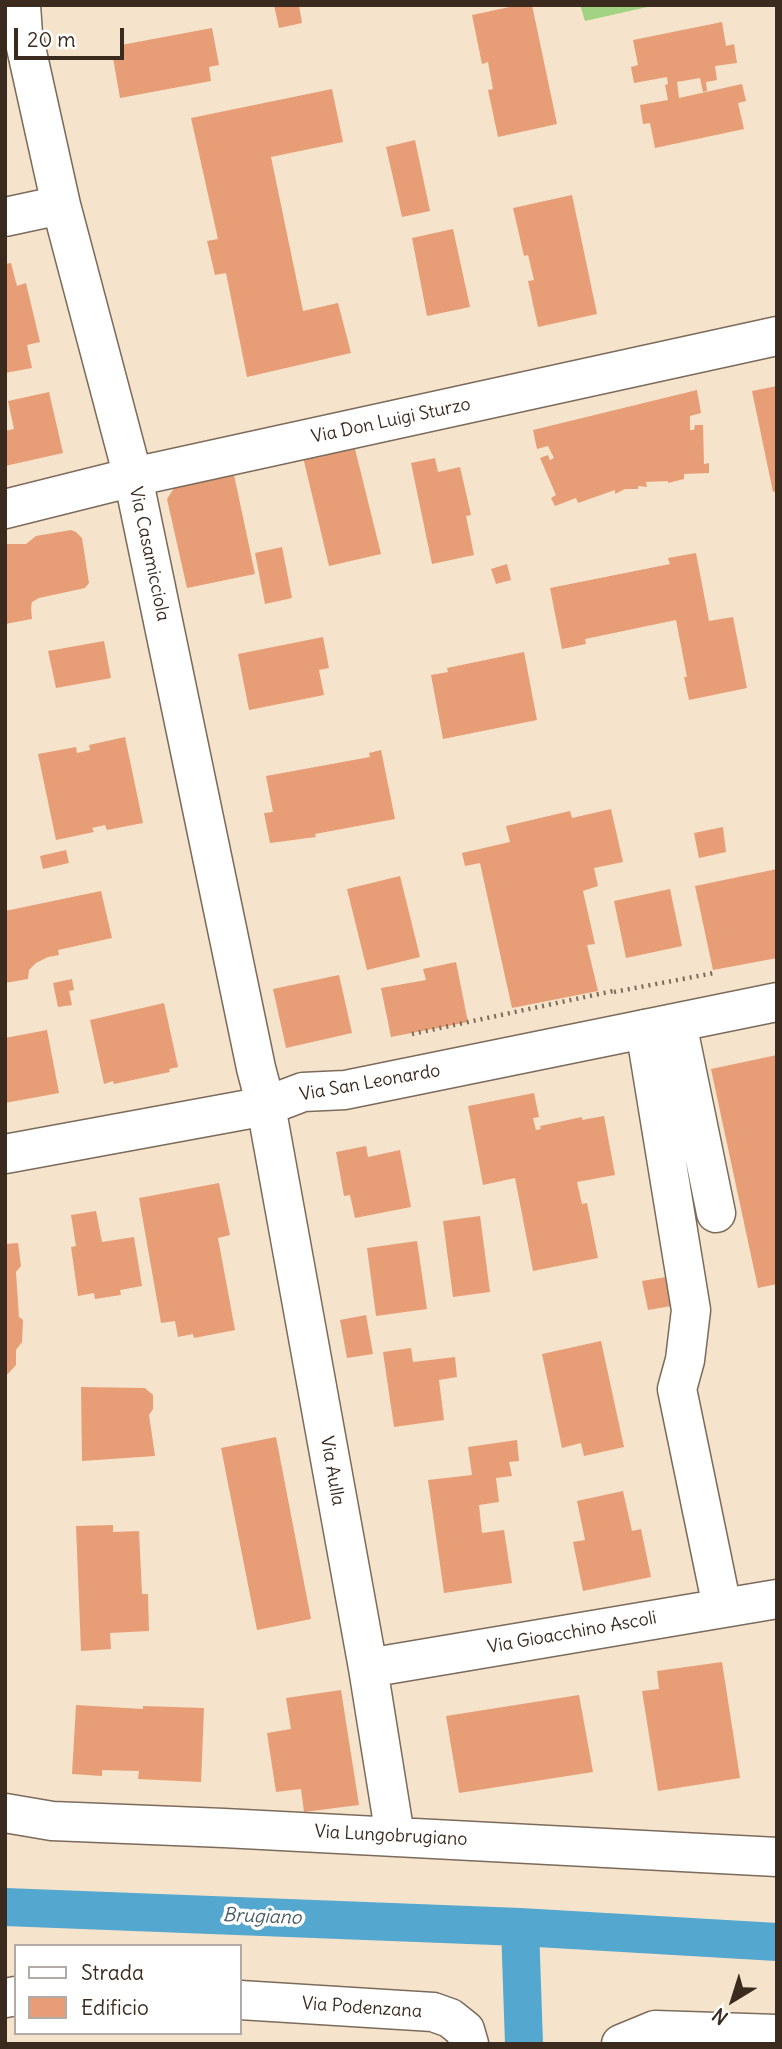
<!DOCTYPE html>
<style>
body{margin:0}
#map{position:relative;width:782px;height:2049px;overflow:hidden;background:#f5e4cb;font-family:Delius,sans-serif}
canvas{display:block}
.frame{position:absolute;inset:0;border:7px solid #3b2a1e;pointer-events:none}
.legend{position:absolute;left:14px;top:1944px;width:228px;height:91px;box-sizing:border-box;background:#fff;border:2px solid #b1aaa5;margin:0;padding:9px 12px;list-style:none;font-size:21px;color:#3b2a1e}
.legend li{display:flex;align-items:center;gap:14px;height:35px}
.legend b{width:35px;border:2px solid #b1aaa5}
.north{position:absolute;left:698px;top:1965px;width:70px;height:70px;-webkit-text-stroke:5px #fff;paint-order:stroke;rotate:218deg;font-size:19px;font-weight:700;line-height:28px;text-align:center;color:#3b2a1e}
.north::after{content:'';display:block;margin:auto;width:24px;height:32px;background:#3b2a1e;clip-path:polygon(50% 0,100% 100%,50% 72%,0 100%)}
.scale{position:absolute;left:14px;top:28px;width:110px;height:32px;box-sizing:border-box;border:4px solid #3b2a1e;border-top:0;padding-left:9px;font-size:21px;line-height:24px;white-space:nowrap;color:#3b2a1e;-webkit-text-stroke:5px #fff;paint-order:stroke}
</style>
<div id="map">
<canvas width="782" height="2049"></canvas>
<div class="frame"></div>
<ul class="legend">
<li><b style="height:9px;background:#fff"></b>Strada</li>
<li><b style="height:19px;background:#e79e77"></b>Edificio</li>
</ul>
<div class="north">N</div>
<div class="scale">20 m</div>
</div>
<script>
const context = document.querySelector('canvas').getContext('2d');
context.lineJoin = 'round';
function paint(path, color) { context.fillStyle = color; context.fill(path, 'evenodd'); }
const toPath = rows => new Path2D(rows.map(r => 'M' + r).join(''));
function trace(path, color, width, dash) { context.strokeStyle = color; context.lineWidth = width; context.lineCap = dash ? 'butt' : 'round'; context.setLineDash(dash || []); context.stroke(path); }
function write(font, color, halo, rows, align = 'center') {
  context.font = font + ' Delius,sans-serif'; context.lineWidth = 7; context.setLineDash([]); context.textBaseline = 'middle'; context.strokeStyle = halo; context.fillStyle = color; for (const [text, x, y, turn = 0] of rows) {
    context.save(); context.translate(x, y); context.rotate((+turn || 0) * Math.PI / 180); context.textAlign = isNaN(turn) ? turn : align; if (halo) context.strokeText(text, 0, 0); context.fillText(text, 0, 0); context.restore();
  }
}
const green = toPath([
 [580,5,656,5,585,21]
]);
const canal = toPath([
 [5,1907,520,1927,777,1942],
 [520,1927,524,2044]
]);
const building = toPath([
 [274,5,299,5,302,23,279,28],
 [519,5,532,5,557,124,498,137,488,90,493,89,488,62,482,64,472,15],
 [722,22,726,46,734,44,737,63,715,66,717,80,706,82,707,91,703,92,700,78,677,82,679,98,742,84,746,101,738,103,744,129,655,148,650,123,643,124,640,105,668,100,665,85,668,84,667,77,634,83,631,67,638,65,633,40],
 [212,28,219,65,209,67,211,81,120,98,113,58,124,56,121,45],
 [332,89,343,142,271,157,303,311,338,303,351,353,247,377,226,273,215,275,207,241,218,239,191,118],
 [415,140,430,211,402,217,386,147],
 [572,195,597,314,538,327,528,281,534,280,528,255,524,256,513,208],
 [453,229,470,307,427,316,412,238],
 [11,263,17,286,26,283,40,342,27,345,32,368,5,373,5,264],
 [777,386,777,491,773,492,752,391],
 [697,390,701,413,690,416,690,430,694,430,695,425,703,425,704,464,709,463,709,473,684,474,684,479,668,483,668,481,646,482,647,487,638,486,638,489,625,489,615,494,615,490,578,503,576,498,555,506,551,498,556,495,540,458,548,455,550,460,554,458,548,446,537,449,533,430],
 [49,392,63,453,5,466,5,431,14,429,8,401],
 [354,445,381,554,329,566,303,457],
 [435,458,438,472,460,467,471,515,466,516,474,555,432,564,411,463],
 [233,470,255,574,187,588,167,499,178,482],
 [71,530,76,532,82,538,89,583,85,588,39,598,32,602,31,608,32,619,5,624,5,544,26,544,36,536],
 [282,547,292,598,265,604,255,553],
 [696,553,709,621,733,617,747,688,689,700,684,677,687,677,676,620,585,639,586,644,562,649,550,588,670,564,668,558],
 [507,564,511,580,496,584,491,569],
 [323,637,329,668,319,670,324,695,249,710,238,654],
 [104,641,111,678,56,688,48,651],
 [524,652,537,720,443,739,431,675,448,672,447,668],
 [125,737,143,823,107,830,105,825,92,828,94,832,56,840,38,754,76,747,77,753,90,750,89,745],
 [381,750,395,819,315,834,316,837,270,843,264,813,273,812,266,776,370,757,369,753],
 [611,809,623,862,594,868,598,886,583,891,595,944,587,945,598,991,512,1008,480,863,465,866,462,853,510,842,506,826,570,811,572,818],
 [723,827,726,852,699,858,694,833],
 [66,850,69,863,43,869,40,856],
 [777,869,777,958,713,970,695,886],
 [400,876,420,957,367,970,347,889],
 [670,889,682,946,626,958,614,901],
 [101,891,112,938,58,950,59,955,48,957,36,963,29,970,28,979,5,983,5,911],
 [456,962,468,1022,391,1037,381,988,426,980,423,969],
 [339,975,352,1033,286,1048,273,989],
 [72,979,74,990,69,991,72,1005,58,1007,53,983],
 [164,1003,178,1067,169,1069,170,1072,114,1084,113,1081,104,1084,90,1020],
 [47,1030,59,1093,5,1103,5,1038],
 [777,1055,777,1284,758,1288,711,1069],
 [534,1093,539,1117,533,1118,536,1130,541,1129,540,1126,582,1117,582,1120,604,1116,615,1175,577,1182,582,1204,587,1203,598,1258,533,1271,515,1178,483,1185,468,1106],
 [366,1146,368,1157,400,1150,411,1207,355,1218,350,1195,344,1196,336,1152],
 [219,1183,230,1235,218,1238,235,1330,194,1338,193,1334,178,1337,175,1321,161,1323,139,1198],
 [96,1211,102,1242,134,1237,142,1286,120,1290,121,1295,95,1299,94,1293,78,1296,71,1247,76,1246,71,1215],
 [480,1216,490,1292,453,1297,443,1221],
 [417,1241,427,1309,376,1316,367,1248],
 [18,1243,21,1266,16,1272,19,1317,23,1320,22,1342,16,1350,16,1365,5,1377,5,1244],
 [672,1276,677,1305,648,1310,642,1281],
 [366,1315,373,1354,347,1358,340,1320],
 [601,1341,624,1447,584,1456,581,1443,562,1448,542,1354],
 [411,1348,413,1362,455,1357,457,1377,439,1380,444,1420,394,1427,383,1352],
 [81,1387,145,1388,153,1395,153,1409,149,1415,155,1456,82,1461],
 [276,1437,311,1619,257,1630,221,1448],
 [517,1440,519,1461,509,1462,512,1476,496,1478,499,1502,479,1505,482,1533,504,1530,512,1583,444,1593,428,1480,472,1475,468,1447],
 [623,1491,632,1531,641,1529,651,1577,583,1591,573,1542,585,1540,577,1501],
 [113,1525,113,1532,139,1531,142,1594,148,1594,149,1631,110,1633,111,1649,81,1651,76,1526],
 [722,1662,740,1778,658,1791,642,1691,659,1689,657,1671],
 [341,1690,359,1805,304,1812,301,1789,276,1792,267,1733,291,1729,286,1698],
 [579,1695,593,1772,459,1793,446,1716],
 [76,1705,143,1709,143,1706,204,1708,201,1782,138,1779,139,1771,102,1770,102,1776,72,1774]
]);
const path = toPath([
 [614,992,714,973],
 [412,1034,613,991]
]);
const minor = toPath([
 [21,5,23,34,61,205,133,477,256,1068,266,1106,368,1668,395,1836],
 [5,217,61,205],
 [5,509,133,477,777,336],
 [677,1023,716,1213],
 [645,1029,691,1310,685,1360,677,1389,722,1607],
 [368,1668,777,1599],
 [5,1813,52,1821,224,1828,777,1857],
 [5,1998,16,1996],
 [240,2000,433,2012,450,2018,465,2030,469,2044],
 [621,2044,655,2030,777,2034]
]);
const major = toPath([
 [5,1154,266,1106,303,1092,345,1090,777,1002]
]);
const streetNames = [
 ["Via Don Luigi Sturzo",391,421,-12],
 ["Via Casamicciola",149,554,78],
 ["Via San Leonardo",370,1083,-10],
 ["Via Aulla",332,1471,80],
 ["Via Gioacchino Ascoli",572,1633,-10],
 ["Via Lungobrugiano",391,1836,3],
 ["Via Podenzana",362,2008,4]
];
const waterNames = [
 ["Brugiano",262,1917,2]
];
paint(green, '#a1d383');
trace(canal, '#54a7cf', 38);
paint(building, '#e79e77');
trace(minor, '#7c6b5b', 41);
trace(major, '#7c6b5b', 41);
trace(path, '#7c6b5b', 4.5, [2, 5]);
trace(minor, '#fff', 38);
trace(major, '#fff', 38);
write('18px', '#3b2a1e', '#fff', streetNames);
write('italic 19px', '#455c65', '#fff', waterNames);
</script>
